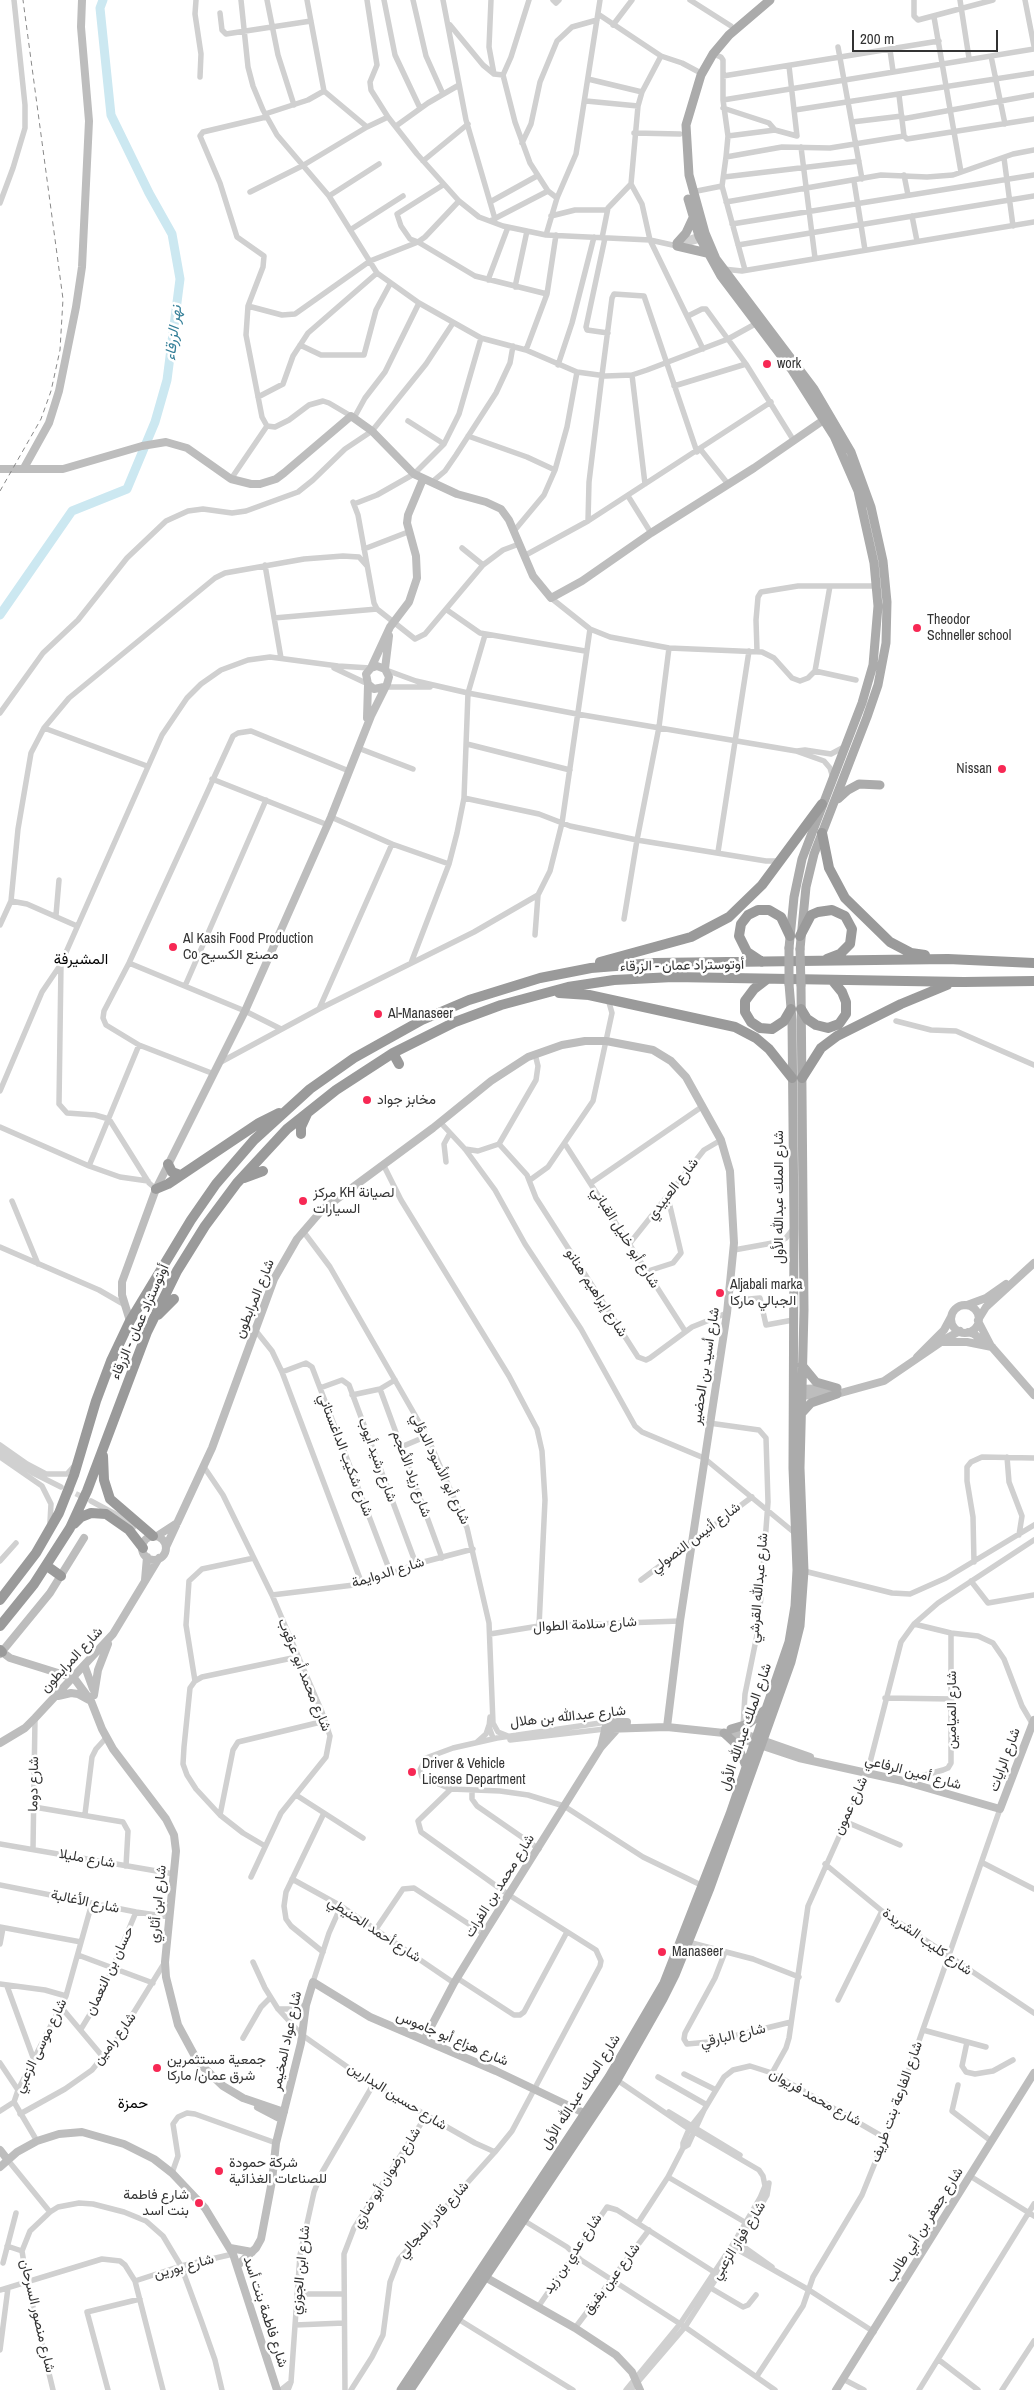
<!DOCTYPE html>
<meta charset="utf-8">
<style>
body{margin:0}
#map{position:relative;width:1034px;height:2390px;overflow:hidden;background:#fff;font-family:"Archivo Narrow",sans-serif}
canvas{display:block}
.scale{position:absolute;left:852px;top:30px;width:146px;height:22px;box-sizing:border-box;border:2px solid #333;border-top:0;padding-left:6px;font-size:15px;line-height:18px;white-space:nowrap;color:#333;-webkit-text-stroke:4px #fff;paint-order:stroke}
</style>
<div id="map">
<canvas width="1034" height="2390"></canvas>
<div class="scale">200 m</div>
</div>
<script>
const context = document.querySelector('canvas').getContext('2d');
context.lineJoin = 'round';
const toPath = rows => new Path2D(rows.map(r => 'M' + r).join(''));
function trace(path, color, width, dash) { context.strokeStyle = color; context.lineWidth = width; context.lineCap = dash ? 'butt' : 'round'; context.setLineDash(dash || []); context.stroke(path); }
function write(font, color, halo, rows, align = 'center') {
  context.font = font + ' "Archivo Narrow",Vazirmatn,sans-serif'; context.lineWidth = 5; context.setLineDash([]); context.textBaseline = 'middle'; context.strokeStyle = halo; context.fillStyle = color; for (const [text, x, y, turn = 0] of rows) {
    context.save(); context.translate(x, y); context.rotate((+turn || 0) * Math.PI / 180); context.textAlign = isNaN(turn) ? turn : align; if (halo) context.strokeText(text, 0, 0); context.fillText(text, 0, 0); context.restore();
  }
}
const river = toPath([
 [0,615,72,511,127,489,155,422,167,380,180,279,172,234,149,193,111,115,100,8,103,0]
]);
const streetTunnel = toPath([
 [68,1490,87,1499]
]);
const street = toPath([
 [196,0,195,14,201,54,200,77],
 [241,0,248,67,253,86,263,110,277,135,329,196,377,273,419,303,481,338,526,350,577,372,606,376,632,375,647,370,728,339,757,323],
 [267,0,278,55,294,105],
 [307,0,324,91,367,127],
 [367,0,377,65,370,82,371,90,388,117,417,154,459,201,479,217,503,226,546,235,650,240,677,246,703,239],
 [384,0,395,55,420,108],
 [413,0,426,56,443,94],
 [443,0,466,120,495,219],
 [491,0,489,47,494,74],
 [529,0,511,57,503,75,515,122,530,163,548,191,557,198],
 [553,0,556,3,559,0],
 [690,0,731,26],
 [914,0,914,16,918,20,993,0],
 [960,0,969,58],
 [1025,0,1034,46],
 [220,13,222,30,226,34,311,21],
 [598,14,661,56,682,63,697,71],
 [934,17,961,172],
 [450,25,483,65,494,74,503,75],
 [613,25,632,0],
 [838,47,862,179],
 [890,50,893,71],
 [713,54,721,57,723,60,723,100,1034,49],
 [661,56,642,92,638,106,631,184,642,204,650,240,703,349],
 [991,56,1005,124],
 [723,76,939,41],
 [588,79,642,92],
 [899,95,904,136,907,139,1034,119],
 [723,100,728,136,726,157],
 [586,101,638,106],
 [723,108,769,123,775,130],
 [795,110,1034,73],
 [265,114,308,100,324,91],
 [266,117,203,132,200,136,220,183,237,237,264,256,263,267,248,306,246,335,262,417,267,426,275,427,289,420,309,405,323,401,329,403,351,416],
 [902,119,1034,95],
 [852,122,902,116],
 [396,126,428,103,459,85],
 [634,133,680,134],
 [728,136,775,130,797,136,789,66],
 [522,143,531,124,540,82,557,41,572,27,597,20],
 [801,147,815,258],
 [1004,158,1013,226],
 [423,161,468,124],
 [904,175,908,195],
 [724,177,859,161],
 [854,181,865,250],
 [443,185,397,214,401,226,410,239,418,242,425,237,459,201],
 [722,186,726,157,782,147,830,148,904,136],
 [250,192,302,166,367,127,388,117],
 [692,192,722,186,745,270],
 [329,196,379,164],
 [490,202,537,176],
 [726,202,881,175,927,177,953,175,1013,154,1034,150],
 [0,203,13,168,25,128,25,105,14,0],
 [551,216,575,210,607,210],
 [912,216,917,241],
 [492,220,548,191],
 [732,224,1034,175],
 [350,230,403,196],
 [546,235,557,198,576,154,600,0],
 [602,238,608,208,631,184],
 [605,238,586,327,587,330,608,333],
 [680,242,702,234],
 [738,245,1034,196],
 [723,269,742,271,1034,222],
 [488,280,508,227],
 [515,287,527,231],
 [248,306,282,315,295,314,370,261,418,242,475,276,547,294],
 [688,316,702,309,706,309,746,364,794,441],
 [300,345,321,355,364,355,376,310,390,284],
 [526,350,547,294,556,235],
 [558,365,572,323,594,237],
 [632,375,645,484],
 [674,386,746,364],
 [258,397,283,384,293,356,308,333,377,273],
 [354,418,365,398,385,372,419,303],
 [408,421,444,444],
 [468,436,527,457,555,470],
 [701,450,728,484],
 [231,479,267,426],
 [432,482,445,471,456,455,496,393,510,363,513,346],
 [628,496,651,533],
 [353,502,358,515,374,603,377,609,415,639,425,634,483,565,503,550,519,544],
 [354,504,377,495,414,474,444,444,459,414,481,338],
 [588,521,589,482,602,375,612,298,614,294,644,296,697,452],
 [514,531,544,495,555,470,567,427,577,372],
 [462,548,483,565],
 [364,549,408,532],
 [524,556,588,521,771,402],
 [265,565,281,658],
 [551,598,590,629,610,637,669,648,762,652,774,658,792,678,800,681,808,678,815,671,830,586],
 [447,610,480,633,585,651],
 [274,618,377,609],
 [757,651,756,620,758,597,761,592,798,586,877,586],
 [334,668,368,684],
 [386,670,416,681,468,693,577,714,796,751,824,761,830,768,833,778],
 [815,671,856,680],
 [385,687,430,687],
 [0,713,43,653,78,620,127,558,166,521,188,511,203,509,232,513,246,511,298,492,313,480,345,449,372,431,426,364,453,323],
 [44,728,147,766],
 [467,744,570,770],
 [358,748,413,769],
 [797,751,805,750,831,754,844,747],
 [212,779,328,825],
 [464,798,539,814,570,826,637,840,766,861,779,861],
 [331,817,392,844,449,864],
 [718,852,749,651],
 [11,901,27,904,77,926],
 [56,915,59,880],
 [624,919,637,840,659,727,669,648],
 [0,925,11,901,18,829,31,753,44,728,69,698,215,578,225,573,304,559,343,556,359,557,367,566],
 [535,935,538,895],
 [129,963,245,1011,281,1029],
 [411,963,449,864,457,833,464,798,468,693,485,635],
 [185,986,266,800],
 [319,1009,392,844],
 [896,1021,931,1030,956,1031,1034,1065],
 [219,1063,319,1009,474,932,538,895,550,871,562,823,590,629],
 [214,1074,139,1045,106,1025,103,1018,104,1011,129,963,233,736,238,733,251,731,349,771],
 [0,1091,42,992,61,964],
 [440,1122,465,1149,495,1190,525,1244,581,1329,635,1426,642,1432,704,1458,796,1534],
 [0,1127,89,1166,120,1177,148,1181],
 [499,1144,527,1175,536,1198,638,1357,646,1360,650,1358,692,1327,727,1313],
 [565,1144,685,1331],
 [465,1149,478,1151,499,1144,536,1080,538,1066,535,1054],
 [446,1162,444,1144,450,1133],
 [383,1164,401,1200,509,1376,537,1429,542,1451,545,1500,539,1626],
 [89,1166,139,1045],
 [530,1180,548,1167,593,1101,612,1013,608,999],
 [591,1183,703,1106],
 [156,1189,149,1183,109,1119,95,1115,67,1113,59,1104,61,964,67,950,162,735,187,698,201,684,221,670,248,660,270,657,338,666,370,668],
 [12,1201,38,1264],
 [303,1231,330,1267,427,1436,467,1528,489,1623,493,1723,498,1732,508,1736],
 [630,1243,704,1150,721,1140],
 [0,1247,99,1290,125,1305],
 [734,1250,778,1242,786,1238,793,1229],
 [645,1272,673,1263,681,1253,668,1198],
 [728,1301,760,1298,766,1325,793,1320],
 [256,1331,272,1351,282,1372,362,1584],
 [282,1372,306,1363,312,1367,391,1574],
 [320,1388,342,1380,349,1385,416,1564],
 [380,1389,442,1558],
 [352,1395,380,1389,395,1380],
 [709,1423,759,1430,766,1438,768,1502,761,1596,758,1630,745,1694,743,1727],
 [0,1445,27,1464,46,1474,67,1474,75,1465],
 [401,1447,427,1436],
 [0,1451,33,1473,61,1487],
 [0,1457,42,1486,51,1504,50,1522],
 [1007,1457,1009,1482,1022,1516,1019,1535],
 [204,1467,223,1495,272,1595,322,1712,330,1736,326,1757,281,1813,251,1877],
 [91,1501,119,1516,133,1528],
 [0,1561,16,1543],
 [974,1562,973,1517,967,1481,967,1467,971,1462,982,1457,1034,1458],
 [804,1571,892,1593,910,1594,946,1578,1034,1525],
 [641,1580,752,1497],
 [971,1581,988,1603,1034,1595],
 [272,1595,362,1584,416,1564,473,1549],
 [914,1624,951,1633,978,1636,993,1643,1004,1659,1022,1706,1032,1723],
 [490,1634,539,1626,680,1621],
 [195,1681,186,1625,189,1581,202,1569,254,1558],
 [885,1698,952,1699],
 [490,1717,489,1727,493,1738],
 [607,1722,497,1738,453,1748,426,1758,420,1770,422,1777,451,1789,500,1791,528,1795,564,1806,643,1857,703,1886],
 [510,1740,605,1729],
 [477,1742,486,1734,489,1725],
 [903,1781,943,1770,948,1768,951,1763,951,1633],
 [472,1790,472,1799,477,1806,539,1849],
 [296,1795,363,1838],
 [34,1807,123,1822,128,1831,126,1866],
 [85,1814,92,1757,96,1749,106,1738],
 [220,1815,233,1750,238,1742,325,1721],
 [844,1821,900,1845],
 [0,1844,174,1874],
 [265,1846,243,1833,220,1815,196,1789,187,1775,183,1764,184,1747,190,1688,195,1681,202,1677,297,1657],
 [33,1849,35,1718],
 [983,1863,1034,1889],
 [825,1864,882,1911,1034,2013],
 [292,1879,341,1906,454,1983],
 [0,1885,136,1912,170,1917],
 [0,1927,81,1942],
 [376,1929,403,1889,414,1888,484,1934],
 [688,1942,753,1959,799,1977],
 [0,1944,3,1928],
 [323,1952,291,1926,286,1919,284,1906,286,1892,324,1813],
 [725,1952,715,1978,685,2033,684,2039,687,2044,709,2042,791,2022],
 [78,1955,153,1983],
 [253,1962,265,1988,278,2009,302,2035,373,2085,475,2143,495,2152],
 [457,1978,514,2015,520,2015,524,2012,567,1932],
 [313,1982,329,1933,341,1906],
 [0,1984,45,1990,66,1996],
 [7,1986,34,2060],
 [838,2000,882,1911],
 [61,2007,103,2057],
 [278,2009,292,2009,306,2005],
 [81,2029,100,1998,136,1912],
 [923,2030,986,2047],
 [243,2038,261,2007,270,1998],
 [967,2042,962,2066,966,2072,975,2074,993,2071,1013,2060],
 [0,2063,18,2090],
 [772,2073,786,2048,789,2038,808,1906,867,1774,901,1642,914,1624,938,1603,1034,1540],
 [684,2074,716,2090],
 [658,2077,707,2105],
 [617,2080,689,2129,759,2170,763,2176,765,2186,760,2198,735,2241,680,2324,626,2390],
 [958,2085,952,2111,991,2141],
 [14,2102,37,2141],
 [0,2111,14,2102,18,2090,66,1996,92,1903],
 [669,2112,740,2155],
 [20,2114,65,2089,92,2070,118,2038,165,1962],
 [683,2148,683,2143,689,2129,704,2110],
 [7,2159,50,2212],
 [172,2173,178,2156,173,2124,178,2117,187,2113,195,2114,276,2143],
 [970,2176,1034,2216],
 [668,2177,748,2224],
 [523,2220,567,2247,581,2260,685,2327,775,2390],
 [638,2223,668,2177,683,2148,688,2145,704,2110,716,2090,724,2077,733,2070,750,2066,772,2073,885,2138],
 [737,2242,772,2267],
 [7,2246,22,2251],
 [735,2248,809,2290,874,2332],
 [3,2263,16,2213],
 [135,2281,181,2266,233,2254],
 [709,2287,743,2307,748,2305,756,2295],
 [0,2290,102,2259,120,2261,125,2265,135,2281,163,2390],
 [297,2294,344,2294],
 [538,2307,607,2207,617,2210,714,2272],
 [458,2319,573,2390],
 [295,2325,344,2323],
 [575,2328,649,2230],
 [0,2350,8,2288],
 [939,2360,978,2390],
 [757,2376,803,2306,813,2277,862,2195,885,2138,1000,1809],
 [843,2379,864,2390],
 [53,2390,27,2282,22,2251,30,2231,50,2212,58,2207,79,2203,93,2204,124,2212,146,2221,163,2236,181,2266,202,2323,215,2360,222,2390],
 [108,2390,87,2312,140,2299],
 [281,2390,291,2382],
 [288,2390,291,2382,300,2255,314,2192,321,2174,373,2085],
 [345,2390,344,2254,354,2228,426,2116],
 [351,2390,372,2357,383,2335,390,2282,399,2259,495,2152,512,2131,600,1966,601,1961,596,1950,509,1895,421,1832,418,1821,451,1789],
 [631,2390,685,2327,739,2243,767,2195,769,2183],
 [919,2390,1034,2204],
 [1002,2390,1034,2341]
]);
const secondary = toPath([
 [24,468,49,423,59,391,76,307,82,267,89,121,81,27,82,0],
 [0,469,63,469,142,446,166,442,187,448,231,479,251,484,260,484,276,479,284,473,351,416,372,431,414,474,457,494,486,502,501,509,509,520,533,576,551,598,582,581,651,533,754,468,828,417],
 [371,668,390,627,409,602,417,578,416,556,407,523,408,515,423,479],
 [385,669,389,636],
 [367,718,368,685],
 [967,1305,986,1298,1006,1284],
 '951 1319a14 14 0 1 1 28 0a14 14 0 1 1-28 0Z',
 [978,1320,986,1307,1034,1263],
 [130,1321,122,1295,122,1282,156,1189,245,1011,331,817,371,716,387,684,389,677,385,669,377,666,371,668,366,674,368,684,374,689,384,687],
 [978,1321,991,1346,1034,1395],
 [968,1332,974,1334,987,1344],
 [941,1342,967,1342,992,1347],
 [917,1357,944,1330,951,1317],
 [796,1389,832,1388],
 [796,1396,837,1394,884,1381,947,1338,960,1331],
 [157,1536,177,1523],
 '142 1548a12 12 0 1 1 24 0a12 12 0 1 1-24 0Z',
 [166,1547,212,1448,274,1279,297,1239,322,1210,433,1128,491,1081,528,1057,562,1045,585,1041,606,1041,653,1050,671,1061,686,1077,721,1140,730,1171,734,1243,727,1313,680,1621,667,1727],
 [145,1580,147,1557],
 [2,1652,10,1658,74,1678,91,1701,102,1729,113,1749,166,1819,174,1835,176,1851,165,1962,166,1977,178,2025,198,2062,223,2086,243,2098,284,2112],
 [0,1654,50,1593,84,1538],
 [85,1667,93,1689],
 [94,1695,98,1670,108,1644],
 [58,1696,71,1693,78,1694,89,1700],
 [605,1729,667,1727,724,1733,799,1758,903,1781,1000,1809,1034,1720],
 [733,1730,810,1757],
 [0,1743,25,1728,35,1718,113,1634,159,1558],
 [601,1747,607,1722,627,1722],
 [424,2040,454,1983,484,1934,601,1747,618,1728],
 [258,2107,281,2119],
 [0,2150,7,2159],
 [0,2167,17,2152,37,2141,59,2134,82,2132,124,2144,154,2159,172,2173,205,2208,233,2254,277,2390],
 [230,2248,252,2252],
 [238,2265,256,2248,261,2239,272,2181,276,2143,301,2043,306,2005,313,1982,370,2017,496,2071,584,2113],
 [485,2277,575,2328,616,2355,632,2372,640,2390],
 [836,2390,1034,2073]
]);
const primary = toPath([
 [770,0,729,35,713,54,701,75,686,125,689,175,705,233,716,259,814,389,851,452,871,507,883,561,887,602,886,643,878,685,867,717,814,854,806,887,800,949],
 [688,199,699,236,721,276,792,370,834,436,858,491,874,563,878,606,873,665,862,703,802,859,794,897,789,948],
 [677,243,686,233,693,218],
 [677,246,707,253],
 [838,799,848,790,859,784,880,785],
 [802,1365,816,1382,837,1388],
 [801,1414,811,1403,837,1394],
 [731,1729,748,1724,766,1709],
 [724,1733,737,1745,746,1766],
 [401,2390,609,2077,664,1983,730,1814,789,1642,795,1606,797,1570,793,1468,794,1228,792,1020,789,984],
 [410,2390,617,2080,663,1999,675,1975,710,1888,791,1662,800,1626,804,1571,800,1468,804,1310,801,985]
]);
const highway = toPath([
 [822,833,829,868,845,898,890,942,911,953,925,955],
 [800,936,811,915,818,912,832,910,845,916,852,929,850,944,840,954,827,959],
 [600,962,691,937,729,917,762,885,822,804],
 [762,962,747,952,739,936,741,924,748,915,758,910,769,910,781,917,790,936],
 [767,979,754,989,745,1001,745,1012,751,1022,760,1028,772,1029,784,1021,791,1009],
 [559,993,589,995,735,1027,756,1038,769,1049,792,1078],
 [801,1009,807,1019,816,1025,828,1028,839,1024,846,1014,846,1002,842,992,833,981],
 [393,1053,399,1064],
 [802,1078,821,1048,837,1036,901,1004,947,985],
 [301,1134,301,1127,307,1114],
 [168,1164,172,1172,180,1175],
 [244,1178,263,1171],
 [156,1189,168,1184,259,1123,279,1113],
 [158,1315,174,1299],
 [103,1456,104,1480,110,1499,153,1536],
 [74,1524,81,1517,91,1513,106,1514,129,1530,143,1548],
 [47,1566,61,1576],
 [0,1600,36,1553,59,1513,74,1475,96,1401,111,1361,130,1321,191,1220,216,1184,254,1140,310,1089,354,1058,422,1020,469,1000,540,978,591,968,654,963,948,959,1034,963],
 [0,1626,34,1584,70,1528,87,1491,147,1332,177,1271,205,1226,237,1183,287,1129,336,1090,393,1053,455,1022,501,1005,568,987,614,980,673,977,964,982,1034,981],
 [0,1650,2,1652]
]);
const rail = toPath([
 [0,491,41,419,51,391,60,350,63,299,23,0]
]);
const primaryBridge = toPath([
 [800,949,801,985],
 [789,984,789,948]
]);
const markers = [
 [767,364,5,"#f72854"],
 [917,628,5,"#f72854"],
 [1002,769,5,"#f72854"],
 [173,947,5,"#f72854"],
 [378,1014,5,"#f72854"],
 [367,1100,5,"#f72854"],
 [303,1201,5,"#f72854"],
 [720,1293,5,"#f72854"],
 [412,1772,5,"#f72854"],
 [662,1952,5,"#f72854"],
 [157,2068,5,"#f72854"],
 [219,2171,5,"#f72854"],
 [199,2203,5,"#f72854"]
];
const poiNames = [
 ["work",777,364],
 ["Theodor",927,620],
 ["Schneller school",927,636],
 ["Nissan",992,769,"right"],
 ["Al Kasih Food Production",183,939],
 ["Co مصنع الكسيح",183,955],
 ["Al-Manaseer",388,1014],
 ["مخابز جواد",377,1100],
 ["مركز KH لصيانة",313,1193],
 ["السيارات",313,1209],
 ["Aljabali marka",730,1285],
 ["الجبالي ماركا",730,1301],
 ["Driver & Vehicle",422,1764],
 ["License Department",422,1780],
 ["Manaseer",672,1952],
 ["جمعية مستثمرين",167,2060],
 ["شرق عمان/ ماركا",167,2076],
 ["شركة حمودة",229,2163],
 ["للصناعات الغذائية",229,2179],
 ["شارع فاطمة",189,2195,"right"],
 ["بنت اسد",189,2211,"right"]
];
const streetNames = [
 ["أوتوستراد عمان - الزرقاء",682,966,-1],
 ["شارع العبيدي",673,1189,-52],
 ["شارع الملك عبدالله الأول",779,1197,-90],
 ["شارع أبو خليل القباني",625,1238,58],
 ["شارع إبراهيم هنانو",596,1293,57],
 ["شارع المرابطون",255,1299,-68],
 ["أوتوستراد عمان - الزرقاء",140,1322,-66],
 ["شارع أسيد بن الحضير",706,1366,-81],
 ["شارع شكيب الداغستاني",345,1455,69],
 ["شارع رشيد أيوب",377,1460,70],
 ["شارع أبو الأسود الدؤلي",440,1469,65],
 ["شارع زياد الأعجم",411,1474,70],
 ["شارع أنيس النصولي",696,1538,-37],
 ["شارع الدوايمة",388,1573,-17],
 ["شارع عبدالله القرشي",759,1588,-85],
 ["شارع سلامة الطوال",585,1625,-3],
 ["شارع المرابطون",72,1660,-47],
 ["شارع محمد أبو عرقوب",304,1675,68],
 ["شارع الميامين",952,1710,-90],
 ["شارع عبدالله بن هلال",568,1717,-6],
 ["شارع الملك عبدالله الأول",746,1727,-71],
 ["شارع الرايات",1005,1760,-70],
 ["شارع أمين الرفاعي",913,1773,15],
 ["شارع دوما",34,1784,-89],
 ["شارع عمون",851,1806,-65],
 ["شارع مليلا",87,1859,10],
 ["شارع محمد بن الفرات",500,1886,-58],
 ["شارع الأغالبة",85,1902,12],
 ["شارع ابن أثاري",158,1904,-84],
 ["شارع أحمد الحنيطي",374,1930,33],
 ["شارع كليب الشريدة",927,1942,35],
 ["حسان بن النعمان",110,1971,-65],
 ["شارع البارقي",733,2036,-13],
 ["شارع رامين",115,2039,-53],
 ["شارع هزاع أبو جاموس",452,2039,23],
 ["شارع عواد المخيمر",287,2041,-78],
 ["شارع موسى الزعبي",41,2046,-64],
 ["شارع الملك عبدالله الأول",581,2092,-57],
 ["شارع حسين البدارين",397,2097,32],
 ["شارع محمد فريوان",815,2098,29],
 ["شارع الفارعة بنت طريف",897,2102,-70],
 ["شارع رضوان أبو ضاري",387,2178,-58],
 ["شارع قادر المجالي",434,2220,-48],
 ["شارع جعفر بن أبي طالب",925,2225,-58],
 ["شارع فواز الزعبي",739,2241,-58],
 ["شارع عدي بن زيد",573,2254,-56],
 ["شارع بورين",184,2267,-15],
 ["شارع ابن الجوزي",301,2270,-84],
 ["شارع عين بقيق",612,2279,-53],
 ["شارع فاطمة بنت أسد",265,2312,72],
 ["شارع منصور السرحان",37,2316,77]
];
const waterNames = [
 ["نهر الزرقاء",174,333,-83]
];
const neighbourhoodNames = [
 ["المشيرفة",81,960],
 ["حمزة",133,2104]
];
trace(river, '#cce8f1', 9);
trace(streetTunnel, '#d6d6d6', 5.5, [5.5, 3]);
trace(street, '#d0d0d0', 5.5);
trace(secondary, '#bdbdbd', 8);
trace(primary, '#ababab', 9);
trace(highway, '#9a9a9a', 10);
trace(rail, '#888', 1, [5, 4]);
trace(primaryBridge, '#ababab', 9);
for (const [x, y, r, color] of markers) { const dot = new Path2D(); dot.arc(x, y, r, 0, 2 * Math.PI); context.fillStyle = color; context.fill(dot); trace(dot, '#fff', 2); }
write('14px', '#333', '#fff', poiNames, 'left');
write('14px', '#333', '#fff', streetNames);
write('italic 15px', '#347f98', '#fff', waterNames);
write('15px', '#000', '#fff', neighbourhoodNames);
</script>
